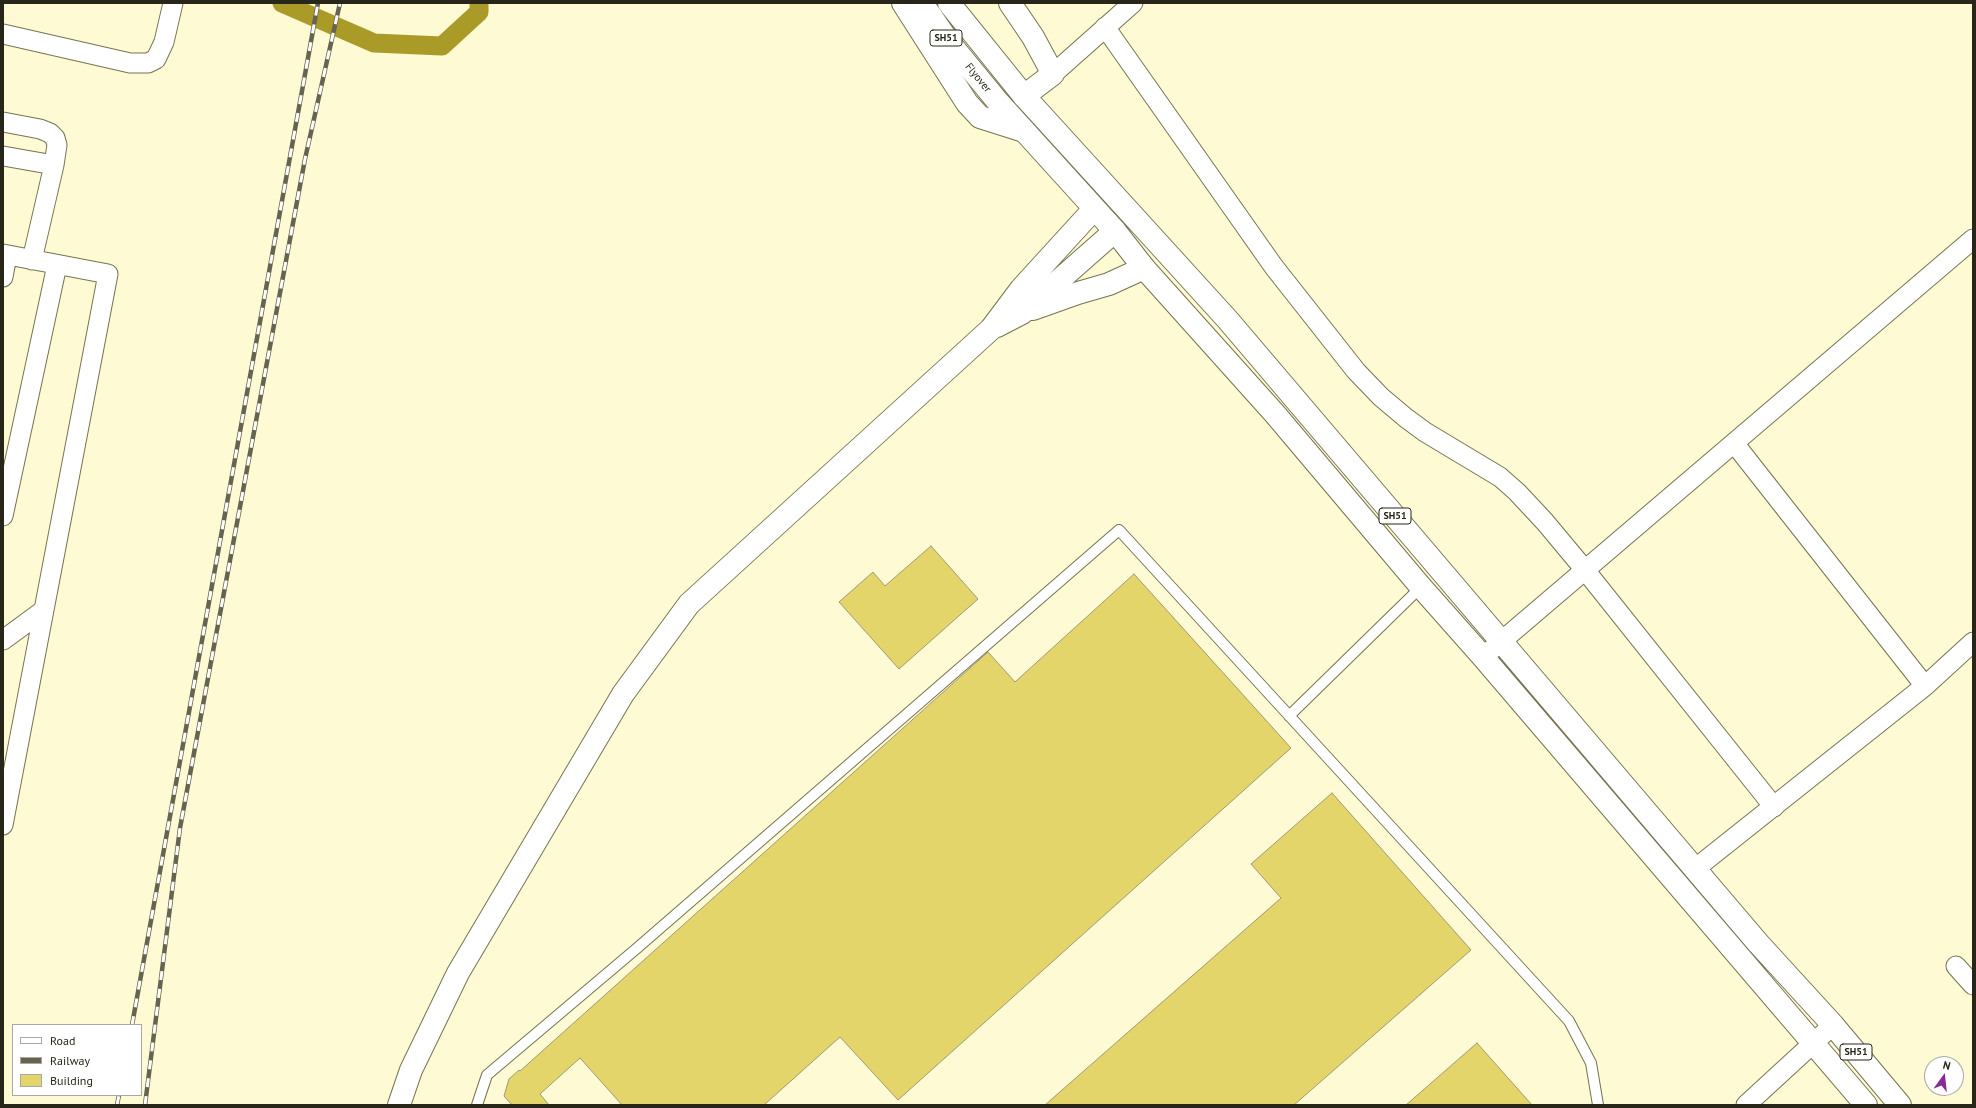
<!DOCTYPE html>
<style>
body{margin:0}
#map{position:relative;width:1976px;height:1108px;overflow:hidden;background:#fefad4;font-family:"PT Sans",sans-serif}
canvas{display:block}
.frame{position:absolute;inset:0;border:4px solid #282618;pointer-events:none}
.legend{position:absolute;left:12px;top:1024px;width:130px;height:72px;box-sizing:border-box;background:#fff;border:1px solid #a9a8a3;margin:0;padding:5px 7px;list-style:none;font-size:12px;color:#282618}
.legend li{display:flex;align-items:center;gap:8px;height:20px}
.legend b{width:20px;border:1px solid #a9a8a3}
.north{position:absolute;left:1924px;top:1056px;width:40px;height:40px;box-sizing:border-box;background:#fff;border:1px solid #a9a8a3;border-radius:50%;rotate:15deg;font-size:11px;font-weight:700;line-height:16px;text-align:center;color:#282618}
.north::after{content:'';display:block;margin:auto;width:14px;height:18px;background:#872b96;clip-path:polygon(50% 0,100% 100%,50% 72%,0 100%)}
</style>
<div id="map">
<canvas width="1976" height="1108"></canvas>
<div class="frame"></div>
<ul class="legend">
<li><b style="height:5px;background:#fff"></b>Road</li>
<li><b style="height:5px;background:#66644f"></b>Railway</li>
<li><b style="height:11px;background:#e4d56a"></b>Building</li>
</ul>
<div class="north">N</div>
</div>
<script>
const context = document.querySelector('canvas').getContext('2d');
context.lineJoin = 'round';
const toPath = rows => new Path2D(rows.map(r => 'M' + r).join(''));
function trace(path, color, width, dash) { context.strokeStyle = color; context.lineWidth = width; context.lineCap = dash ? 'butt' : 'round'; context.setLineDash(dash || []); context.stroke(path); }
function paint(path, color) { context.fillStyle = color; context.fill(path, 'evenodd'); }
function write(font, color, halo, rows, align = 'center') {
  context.font = font + ' "PT Sans",sans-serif'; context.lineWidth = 4; context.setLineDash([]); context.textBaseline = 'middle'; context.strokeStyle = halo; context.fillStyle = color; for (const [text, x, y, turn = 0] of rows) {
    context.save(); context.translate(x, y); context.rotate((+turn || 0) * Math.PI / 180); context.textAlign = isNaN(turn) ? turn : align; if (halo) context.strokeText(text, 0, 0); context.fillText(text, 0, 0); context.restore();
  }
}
const canal = toPath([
 [282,3,374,43,442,46,479,12,479,3]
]);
const building = toPath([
 [931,546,978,599,899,669,839,602,873,572,885,586,931,546],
 [1134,574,1291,748,898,1100,840,1037,764,1105,622,1105,580,1058,540,1094,549,1105,512,1105,504,1096,509,1079,519,1070,520,1071,988,652,1015,682,1134,574],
 [1332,793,1471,950,1294,1105,1045,1105,1281,898,1251,864,1332,793],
 [1477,1043,1532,1105,1406,1105,1477,1043]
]);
const service = toPath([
 [1289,716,1421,587],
 [477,1105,487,1075,636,949,1119,530,1569,1021,1591,1063,1598,1105]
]);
const minor = toPath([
 [1105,27,1274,267,1356,371,1381,397,1406,418,1425,432,1500,477,1517,492,1545,522,1585,570,1774,807],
 [3,34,130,63,148,63,156,59,164,42,173,3],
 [1053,74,1133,3],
 [3,122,40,129,50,133,55,138,57,145,54,165,32,260],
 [3,156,54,165],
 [3,254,108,274,3,825],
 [3,277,7,255],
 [1734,443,1925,686],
 [3,516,57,265],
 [3,640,44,610],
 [1483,657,1973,239],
 [1696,868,1925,686,1973,642],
 [1956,966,1973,985],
 [1746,1105,1833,1025]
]);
const tertiary = toPath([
 [903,3,967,103,980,117,1024,131],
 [1010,3,1033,37,1053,74,1024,96],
 [1033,309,1078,293,1109,284,1144,268],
 [997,326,1022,313,1115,231],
 [399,1105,411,1070,458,973,623,694,689,604,991,329,1021,289,1094,209]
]);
const primary = toPath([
 [922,3,948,41,998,102,1115,231,1144,268,1275,414,1421,587,1483,657,1866,1105],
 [949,3,1024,96,1227,319,1758,943,1833,1025,1900,1105]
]);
const rail = toPath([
 [132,1025,318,3],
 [117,1105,119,1095],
 [145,1105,180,828,305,159,340,3]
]);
const shields = [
 [946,38,32],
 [1395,516,32],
 [1856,1052,32]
];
const shieldNames = [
 ["SH51",946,38],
 ["SH51",1395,516],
 ["SH51",1856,1052]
];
const streetNames = [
 ["Flyover",978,78,51]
];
trace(canal, '#aa9b28', 19);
paint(building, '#e4d56a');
trace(building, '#9d9975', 1);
trace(service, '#777351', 12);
trace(minor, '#777351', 21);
trace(tertiary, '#777351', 24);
trace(primary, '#777351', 24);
trace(service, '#fff', 10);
trace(minor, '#fff', 19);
trace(tertiary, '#fff', 22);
trace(primary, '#fff', 22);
trace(rail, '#66644f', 4.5);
trace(rail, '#fff', 3, [9]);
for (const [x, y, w] of shields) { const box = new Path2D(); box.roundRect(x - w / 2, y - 8, w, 16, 3); context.fillStyle = '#fff'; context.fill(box); trace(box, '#282618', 1); }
write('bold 10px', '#282618', null, shieldNames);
write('11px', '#282618', '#fff', streetNames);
</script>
